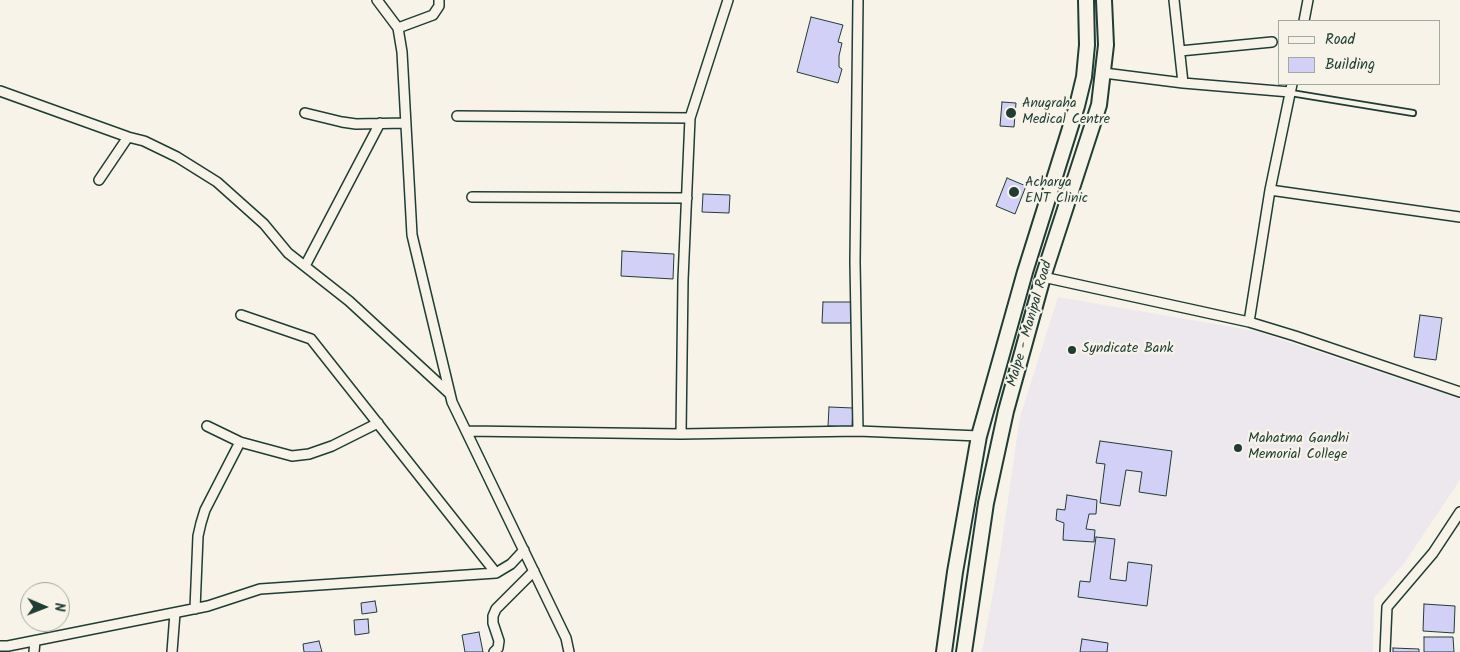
<!DOCTYPE html>
<style>
body{margin:0}
#map{position:relative;width:1460px;height:652px;overflow:hidden;background:#f7f3e8;font-family:Kalam,sans-serif}
canvas{display:block}
.legend{position:absolute;left:1278px;top:20px;width:162px;height:65px;box-sizing:border-box;background:#f7f3e8;border:1px solid #a1aaa0;margin:0;padding:6px 9px;list-style:none;font-size:15px;color:#1f3d34}
.legend li{display:flex;align-items:center;gap:10px;height:25px}
.legend b{width:25px;border:1px solid #a1aaa0}
.north{position:absolute;left:20px;top:582px;width:50px;height:50px;box-sizing:border-box;background:#f7f3e8;border:1px solid #a1aaa0;border-radius:50%;rotate:91deg;font-size:14px;font-weight:700;line-height:20px;text-align:center;color:#1f3d34}
.north::after{content:'';display:block;margin:auto;width:18px;height:22px;background:#1f3d34;clip-path:polygon(50% 0,100% 100%,50% 72%,0 100%)}
</style>
<div id="map">
<canvas width="1460" height="652"></canvas>
<ul class="legend">
<li><b style="height:6px;background:#f7f3e8"></b>Road</li>
<li><b style="height:14px;background:#d3d0f8"></b>Building</li>
</ul>
<div class="north">N</div>
</div>
<script>
const context = document.querySelector('canvas').getContext('2d');
context.lineJoin = 'round';
function paint(path, color) { context.fillStyle = color; context.fill(path, 'evenodd'); }
const toPath = rows => new Path2D(rows.map(r => 'M' + r).join(''));
function trace(path, color, width, dash) { context.strokeStyle = color; context.lineWidth = width; context.lineCap = dash ? 'butt' : 'round'; context.setLineDash(dash || []); context.stroke(path); }
function write(font, color, halo, rows, align = 'center') {
  context.font = font + ' Kalam,sans-serif'; context.lineWidth = 4.5; context.setLineDash([]); context.textBaseline = 'middle'; context.strokeStyle = halo; context.fillStyle = color; for (const [text, x, y, turn = 0] of rows) {
    context.save(); context.translate(x, y); context.rotate((+turn || 0) * Math.PI / 180); context.textAlign = isNaN(turn) ? turn : align; if (halo) context.strokeText(text, 0, 0); context.fillText(text, 0, 0); context.restore();
  }
}
const built = toPath([
 [1058,297,1255,331,1460,399,1460,480,1405,562,1374,598,1373,652,982,652,1000,555,1020,417]
]);
const building = toPath([
 [811,17,843,25,838,42,842,43,839,56,839,67,842,69,838,83,797,72,811,17],
 [1002,102,1016,103,1014,127,1000,126,1002,102],
 [1007,178,1026,186,1015,214,996,206,1007,178],
 [703,194,730,195,729,213,702,212,703,194],
 [622,251,674,254,673,279,621,276,622,251],
 [823,302,852,302,851,323,822,323,823,302],
 [1420,315,1442,318,1436,360,1414,357,1420,315],
 [829,407,853,408,852,427,828,426,829,407],
 [1100,441,1172,451,1166,496,1139,492,1142,472,1126,470,1120,506,1100,503,1105,464,1096,463,1100,441],
 [1067,495,1097,500,1096,514,1089,514,1086,529,1095,530,1094,542,1063,540,1064,523,1056,520,1057,509,1065,510,1067,495],
 [1096,537,1115,539,1110,579,1126,581,1128,562,1152,565,1147,606,1078,597,1080,581,1090,582,1096,537],
 [375,601,377,612,362,614,361,603,375,601],
 [1424,604,1455,606,1454,633,1423,631,1424,604],
 [368,619,369,633,355,635,354,620,368,619],
 [479,632,483,652,465,652,462,635,479,632],
 [1424,637,1453,637,1454,652,1424,652,1424,637],
 [1082,639,1108,643,1107,652,1080,652,1082,639],
 [319,641,322,652,304,652,303,644,319,641],
 [1393,648,1419,649,1419,652,1393,652,1393,648]
]);
const service = toPath([
 [1291,93,1413,113]
]);
const minor = toPath([
 [377,0,398,28,402,52,412,235,452,402,566,638,569,652],
 [858,0,855,262,858,431],
 [1174,0,1183,83],
 [1304,21,1308,0],
 [398,28,433,15,439,6,439,0],
 [1180,51,1272,42],
 [1104,73,1183,83,1290,92],
 [0,91,128,137,144,141,177,157,217,182,264,224,288,253,349,301,450,394],
 [305,113,342,122,356,124,406,123],
 [457,116,690,118],
 [99,180,128,137],
 [1270,190,1460,217],
 [472,197,687,198],
 [305,266,380,123],
 [1043,277,1249,322,1295,336,1460,392],
 [241,315,311,339,496,573],
 [1249,322,1270,190,1292,84],
 [207,426,240,442,292,456,309,454,332,446,378,423],
 [467,431,681,434,858,431,979,436],
 [681,434,683,280,690,118,728,0],
 [195,609,198,536,201,523,205,510,240,442],
 [0,646,8,646,208,606,260,589,496,573,511,564,524,550],
 [34,652,35,641],
 [172,652,175,613],
 [494,652,498,648,499,641,493,623,493,616,496,609,534,571],
 [1385,652,1387,607,1433,553,1460,512]
]);
const trunk = toPath([
 [944,652,955,572,979,436,1025,272,1077,106,1084,77,1087,45,1086,0],
 [964,652,986,503,1006,411,1043,277,1099,105,1106,45,1104,0]
]);
const markers = [
 [1011,113,6,"#1f3d34"],
 [1014,192,6,"#1f3d34"],
 [1072,350,5,"#1f3d34"],
 [1238,448,5,"#1f3d34"]
];
const poiNames = [
 ["Anugraha",1022,105],
 ["Medical Centre",1022,121],
 ["Acharya",1025,184],
 ["ENT Clinic",1025,200],
 ["Syndicate Bank",1082,350],
 ["Mahatma Gandhi",1248,440],
 ["Memorial College",1248,456]
];
const streetNames = [
 ["Malpe - Manipal Road",1031,324,-74]
];
paint(built, '#ece8ed');
paint(building, '#d3d0f8');
trace(building, '#1f3d34', 1);
trace(service, '#1f3d34', 8);
trace(minor, '#1f3d34', 12);
trace(trunk, '#1f3d34', 18);
trace(service, '#f7f3e8', 4.5);
trace(minor, '#f7f3e8', 9);
trace(trunk, '#f7f3e8', 14);
for (const [x, y, r, color] of markers) { const dot = new Path2D(); dot.arc(x, y, r, 0, 2 * Math.PI); context.fillStyle = color; context.fill(dot); trace(dot, '#f7f3e8', 2); }
write('14px', '#1f3d34', '#f7f3e8', poiNames, 'left');
write('14px', '#1f3d34', '#f7f3e8', streetNames);
</script>
